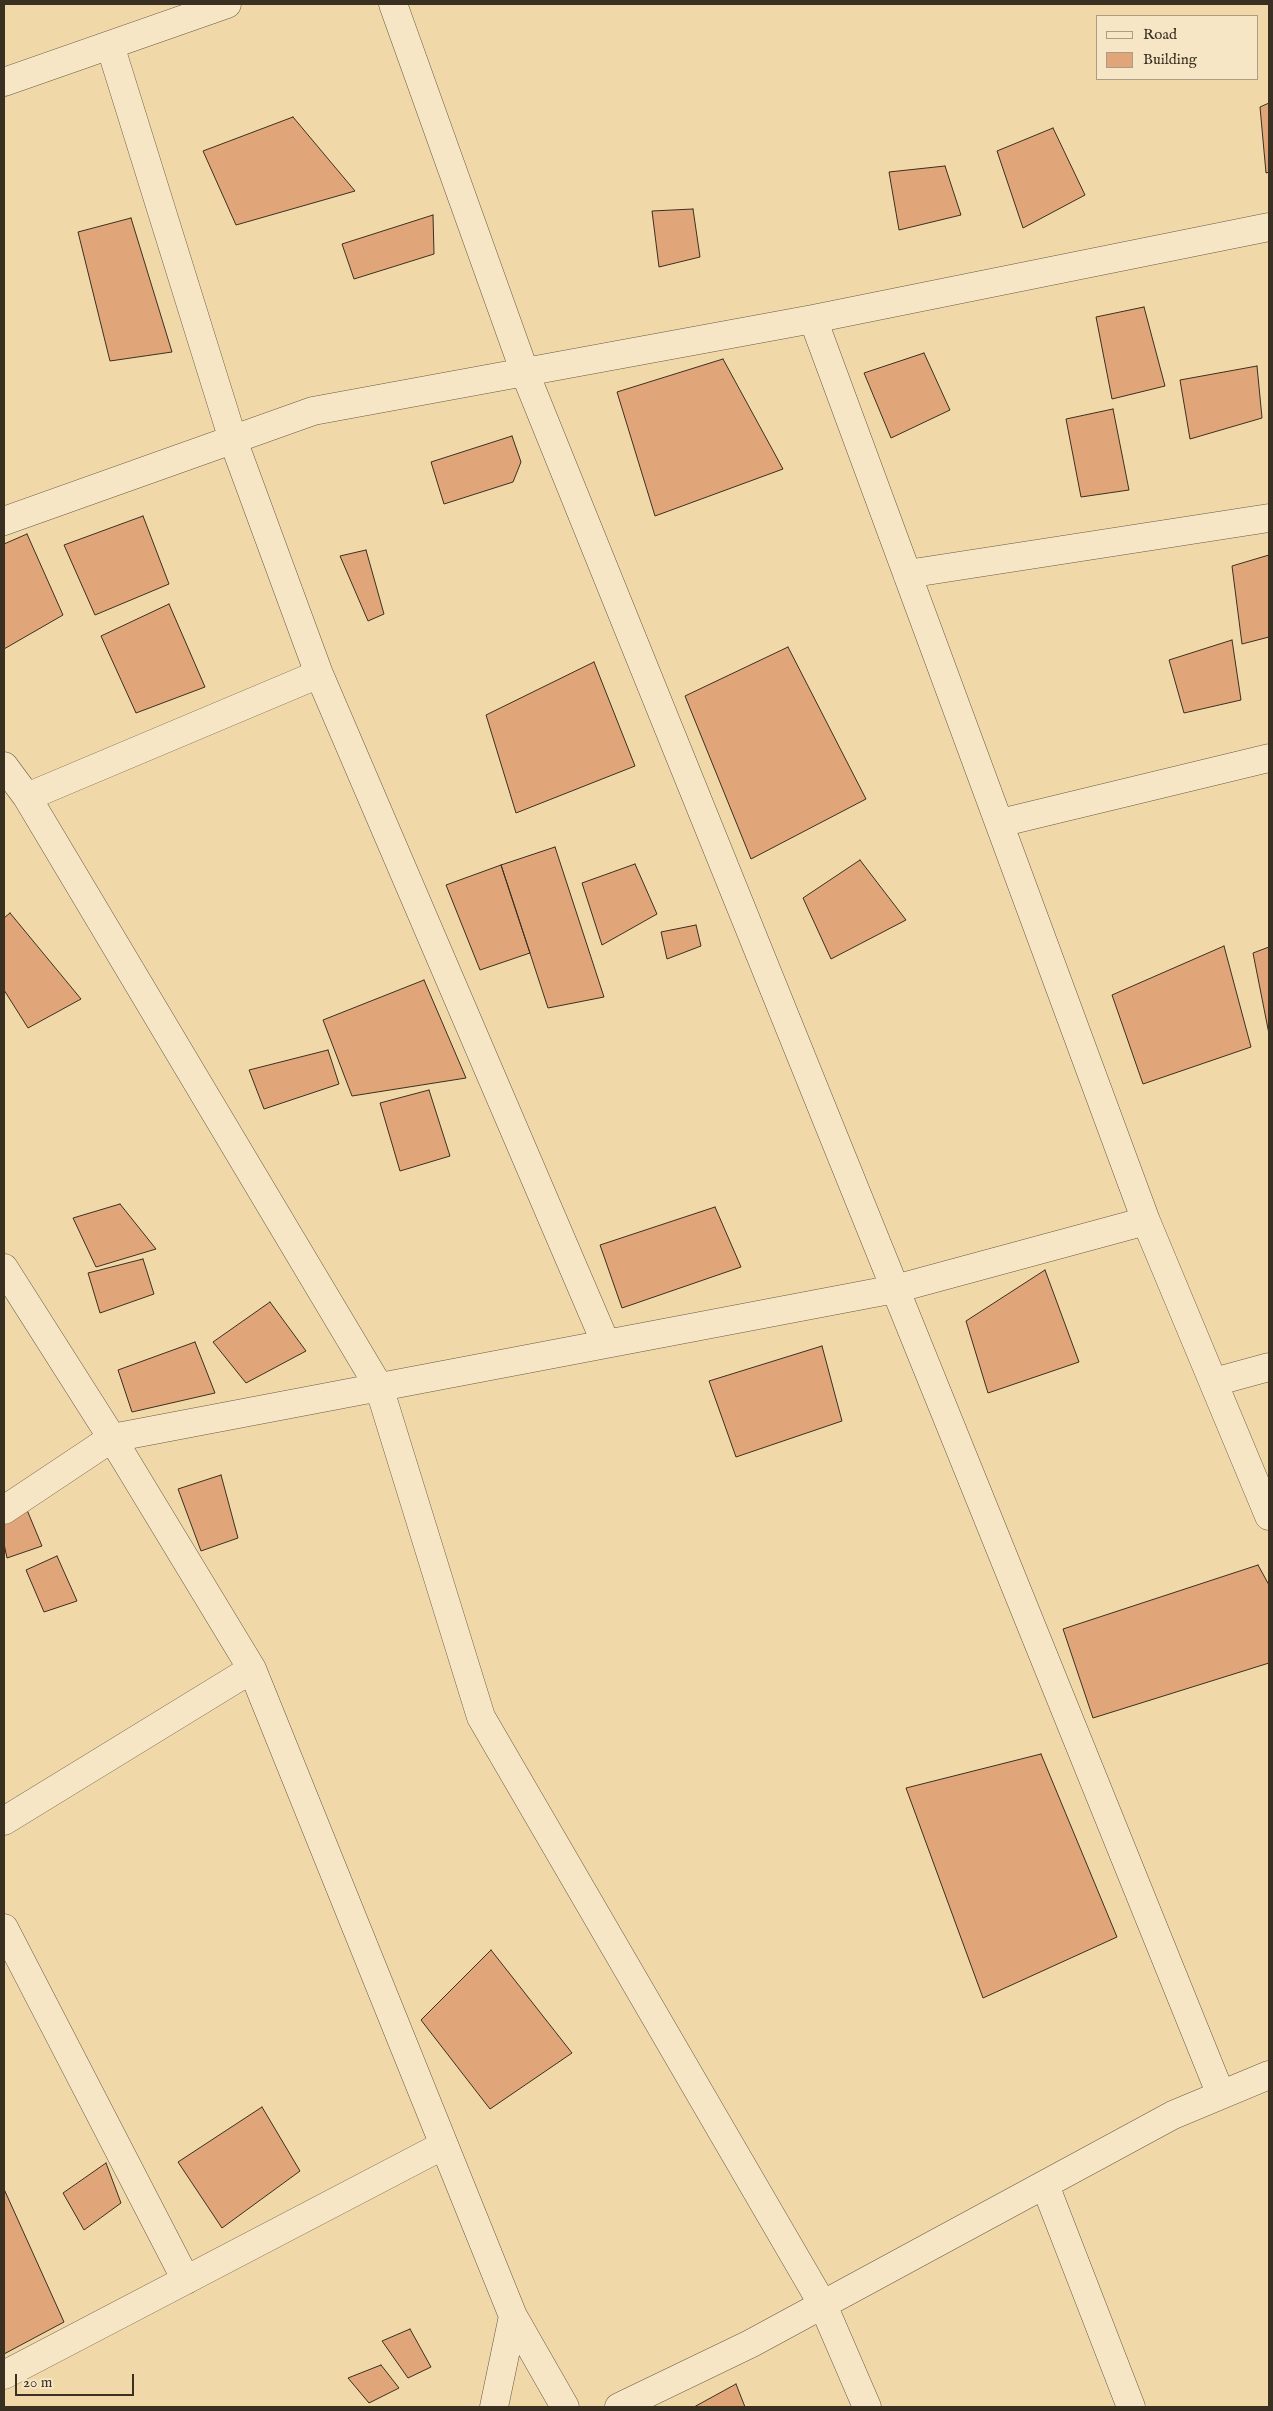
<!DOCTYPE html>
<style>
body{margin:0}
#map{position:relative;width:1273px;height:2411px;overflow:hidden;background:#f1d8a8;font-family:"IM FELL English",serif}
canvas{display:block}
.frame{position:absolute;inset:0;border:5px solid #3a3022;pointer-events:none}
.legend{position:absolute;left:1096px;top:15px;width:162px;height:65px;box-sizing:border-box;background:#f6e6c6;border:1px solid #ab9d84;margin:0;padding:6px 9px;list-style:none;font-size:15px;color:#3a3022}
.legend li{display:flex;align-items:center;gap:10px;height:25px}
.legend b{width:25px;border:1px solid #ab9d84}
.scale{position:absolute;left:15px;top:2374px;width:119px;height:22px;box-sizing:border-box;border:2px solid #3a3022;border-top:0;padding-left:6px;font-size:15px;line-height:18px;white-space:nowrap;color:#3a3022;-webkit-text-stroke:4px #f6e6c6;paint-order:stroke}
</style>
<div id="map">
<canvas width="1273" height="2411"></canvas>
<div class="frame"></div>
<ul class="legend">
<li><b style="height:6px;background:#f6e6c6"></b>Road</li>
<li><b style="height:14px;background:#e0a579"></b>Building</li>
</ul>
<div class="scale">20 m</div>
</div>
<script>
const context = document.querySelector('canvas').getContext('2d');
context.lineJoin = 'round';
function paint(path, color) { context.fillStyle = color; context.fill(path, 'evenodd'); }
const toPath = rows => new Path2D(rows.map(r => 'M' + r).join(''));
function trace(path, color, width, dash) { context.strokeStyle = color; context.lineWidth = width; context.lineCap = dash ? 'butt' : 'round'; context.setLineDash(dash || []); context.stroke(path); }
const building = toPath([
 [1269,103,1269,172,1266,173,1260,107,1269,103],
 [293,117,355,191,236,225,203,151,293,117],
 [1053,128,1085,195,1023,228,997,151,1053,128],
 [945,166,961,215,899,230,889,172,945,166],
 [693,209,700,257,659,267,652,211,693,209],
 [433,215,434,254,354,279,342,244,433,215],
 [131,218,172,352,110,361,78,232,131,218],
 [1144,307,1165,386,1112,399,1096,317,1144,307],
 [924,353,950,410,891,438,864,373,924,353],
 [723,359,783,469,655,516,617,392,723,359],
 [1257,366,1262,418,1190,439,1180,380,1257,366],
 [1113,409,1129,490,1081,497,1066,419,1113,409],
 [512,436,521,462,513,482,444,504,431,462,512,436],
 [143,516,169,584,95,615,64,545,143,516],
 [27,534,63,615,4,649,4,544,27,534],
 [366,550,384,614,368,621,340,556,366,550],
 [1269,555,1269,637,1242,644,1232,566,1269,555],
 [169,604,205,687,136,713,101,636,169,604],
 [1232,640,1241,700,1184,713,1169,660,1232,640],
 [788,647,866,799,751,859,685,696,788,647],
 [594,662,635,766,516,813,486,715,594,662],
 [555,847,604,997,548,1008,501,865,555,847],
 [860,860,906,920,831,959,803,898,860,860],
 [635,864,657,914,602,945,582,883,635,864],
 [501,865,530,953,480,970,446,885,501,865],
 [10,913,81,999,28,1028,4,990,4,918,10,913],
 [696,925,701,946,667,959,661,932,696,925],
 [1224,946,1251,1047,1143,1084,1112,995,1224,946],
 [1269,947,1269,1034,1253,953,1269,947],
 [424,980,466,1078,352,1096,323,1020,424,980],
 [328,1050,339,1084,264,1109,249,1070,328,1050],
 [429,1090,450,1156,400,1171,380,1103,429,1090],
 [120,1204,156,1249,96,1267,73,1218,120,1204],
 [715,1207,741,1267,622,1308,600,1245,715,1207],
 [143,1259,154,1294,100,1313,88,1273,143,1259],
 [1045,1270,1079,1362,988,1393,966,1321,1045,1270],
 [270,1302,306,1351,246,1383,213,1342,270,1302],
 [195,1342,215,1393,132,1412,118,1370,195,1342],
 [822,1346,842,1421,736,1457,709,1381,822,1346],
 [221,1475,238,1538,201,1551,178,1489,221,1475],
 [27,1510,42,1546,7,1558,4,1544,4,1521,27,1510],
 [57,1556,77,1601,44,1612,26,1570,57,1556],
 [1258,1565,1269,1585,1269,1663,1093,1718,1063,1629,1258,1565],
 [1041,1754,1117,1937,983,1998,906,1788,1041,1754],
 [491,1950,572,2053,490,2109,421,2020,491,1950],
 [262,2107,300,2171,222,2228,178,2162,262,2107],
 [106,2163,121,2203,84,2230,63,2193,106,2163],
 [4,2189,64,2322,4,2354,4,2189],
 [410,2329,431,2367,408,2378,382,2341,410,2329],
 [381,2365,399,2388,369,2403,348,2378,381,2365],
 [736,2384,745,2407,694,2407,736,2384]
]);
const street = toPath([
 [393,4,525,373,1221,2095],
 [110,45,233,440,319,674,606,1344],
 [4,82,227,4],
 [813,319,1146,1221],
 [4,521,313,411,813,319,1269,227],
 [907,574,1269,518],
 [4,766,27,797,379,1387,481,1717,823,2305,867,2407],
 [27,797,319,674],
 [1000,823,1269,758],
 [4,1268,112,1438,252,1669],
 [1214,1382,1269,1367],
 [4,1510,112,1438,895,1289,1146,1221,1269,1516],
 [4,1821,252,1669,513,2316,494,2407],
 [4,1928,186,2280],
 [1045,2185,1131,2407],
 [513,2316,565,2407],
 [4,2375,444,2145],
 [619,2407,750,2344,1173,2115,1269,2075]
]);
paint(building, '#e0a579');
trace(building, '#3a3022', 1);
trace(street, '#685a44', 29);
trace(street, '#f6e6c6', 28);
</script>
